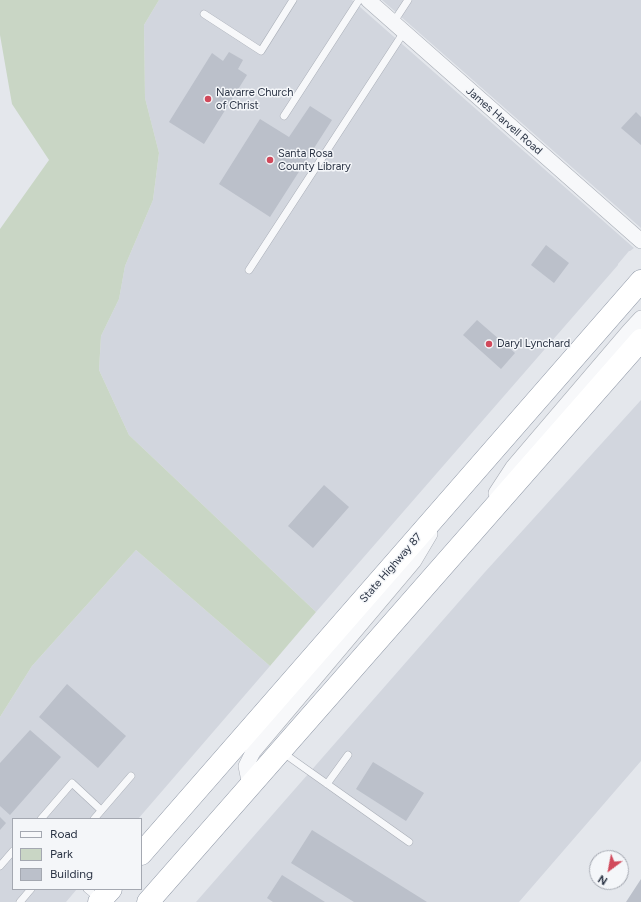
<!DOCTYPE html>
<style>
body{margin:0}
#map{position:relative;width:641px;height:902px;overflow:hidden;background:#e4e7ec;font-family:Figtree,sans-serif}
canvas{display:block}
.legend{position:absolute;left:12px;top:818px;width:130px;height:72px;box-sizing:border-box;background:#f4f6f9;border:1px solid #a4a8b1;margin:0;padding:5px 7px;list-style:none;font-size:12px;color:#2b3445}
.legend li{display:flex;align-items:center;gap:8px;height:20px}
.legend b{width:20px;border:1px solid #a4a8b1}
.north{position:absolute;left:589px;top:850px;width:40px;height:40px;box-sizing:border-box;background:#f4f6f9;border:1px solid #a4a8b1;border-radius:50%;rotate:212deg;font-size:11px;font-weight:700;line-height:16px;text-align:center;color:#2b3445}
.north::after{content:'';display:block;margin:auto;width:14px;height:18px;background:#d1495b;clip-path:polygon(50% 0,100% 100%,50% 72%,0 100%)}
</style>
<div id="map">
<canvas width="641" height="902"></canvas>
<ul class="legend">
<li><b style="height:5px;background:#f7f8fa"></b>Road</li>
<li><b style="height:11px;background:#c9d6c5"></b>Park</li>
<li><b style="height:11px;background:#bbc0ca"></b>Building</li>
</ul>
<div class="north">N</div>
</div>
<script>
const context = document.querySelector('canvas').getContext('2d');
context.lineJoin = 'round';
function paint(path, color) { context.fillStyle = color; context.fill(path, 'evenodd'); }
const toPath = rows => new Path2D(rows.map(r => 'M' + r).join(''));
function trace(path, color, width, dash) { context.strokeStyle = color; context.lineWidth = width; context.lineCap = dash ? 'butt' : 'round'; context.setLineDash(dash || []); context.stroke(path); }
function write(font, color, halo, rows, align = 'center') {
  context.font = font + ' Figtree,sans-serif'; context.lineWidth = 3; context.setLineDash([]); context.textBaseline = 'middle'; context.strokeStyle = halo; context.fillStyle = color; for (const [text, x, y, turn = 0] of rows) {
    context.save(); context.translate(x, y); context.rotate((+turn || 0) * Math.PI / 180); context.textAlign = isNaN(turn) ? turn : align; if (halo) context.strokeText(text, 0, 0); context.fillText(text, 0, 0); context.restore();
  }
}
const built = toPath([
 [159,0,352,0,634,248,630,251,629,251,618,264,618,265,316,612,129,435,99,370,101,336,119,299,125,266,153,200,159,153,145,98,144,25],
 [382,0,641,0,641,228],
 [641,400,641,761,519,902,196,902,485,572],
 [136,550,270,666,138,819,13,819,13,889,77,889,66,902,0,902,0,717,32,666]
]);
const green = toPath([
 [0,0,159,0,144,25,145,98,159,153,153,200,125,266,119,299,101,336,99,370,129,435,316,612,270,666,136,550,32,666,0,717,0,229,49,160,12,104,0,35]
]);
const building = toPath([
 [229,52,243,60,238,69,247,75,204,144,169,122,212,53,223,61],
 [310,106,332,120,270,217,219,184,260,119,289,137],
 [636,112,641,117,641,145,621,128],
 [546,245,569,263,554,283,531,265],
 [477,320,515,353,501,369,463,335],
 [324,485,349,507,313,548,288,526],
 [67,684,126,736,98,768,39,717],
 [30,730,61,757,10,815,0,806,0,763],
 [373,762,424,793,406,821,356,789],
 [0,817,6,823,0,830],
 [312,830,427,902,354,902,291,863],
 [282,875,325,902,273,902,267,898],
 [641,879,641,902,626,902]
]);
const lane = toPath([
 [204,14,261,51,293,0],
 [393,23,408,0],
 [284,116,359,0],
 [249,270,404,32],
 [282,752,409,842],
 [327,784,348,755],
 [41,819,72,783,101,810],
 [94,819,131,776],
 [0,866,13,851],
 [87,889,99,899],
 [20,902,31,889]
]);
const street = toPath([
 [368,0,641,241],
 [496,493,513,467,629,331,641,318],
 [250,786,246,766,253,752,414,561,430,534]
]);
const highway = toPath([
 [141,854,641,281],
 [99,902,111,889],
 [148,902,641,340]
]);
const markers = [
 [208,99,4,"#d1495b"],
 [270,160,4,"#d1495b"],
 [489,344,4,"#d1495b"]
];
const poiNames = [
 ["Navarre Church",216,93],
 ["of Christ",216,106],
 ["Santa Rosa",278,154],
 ["County Library",278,167],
 ["Daryl Lynchard",497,344]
];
const streetNames = [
 ["James Harvell Road",504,121,41],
 ["State Highway 87",391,568,-49]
];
paint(built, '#d2d6de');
paint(green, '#c9d6c5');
paint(building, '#bbc0ca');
trace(lane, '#a9aeb7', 8);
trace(street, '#a9aeb7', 16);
trace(highway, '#8b94a3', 23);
trace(lane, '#f7f8fa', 7);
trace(street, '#f7f8fa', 15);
trace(highway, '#fff', 22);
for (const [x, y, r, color] of markers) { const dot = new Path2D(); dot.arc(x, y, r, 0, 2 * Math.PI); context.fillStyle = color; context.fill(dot); trace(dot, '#f4f6f9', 1.5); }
write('11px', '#2b3445', '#f4f6f9', poiNames, 'left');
write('11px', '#2b3445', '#f4f6f9', streetNames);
</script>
